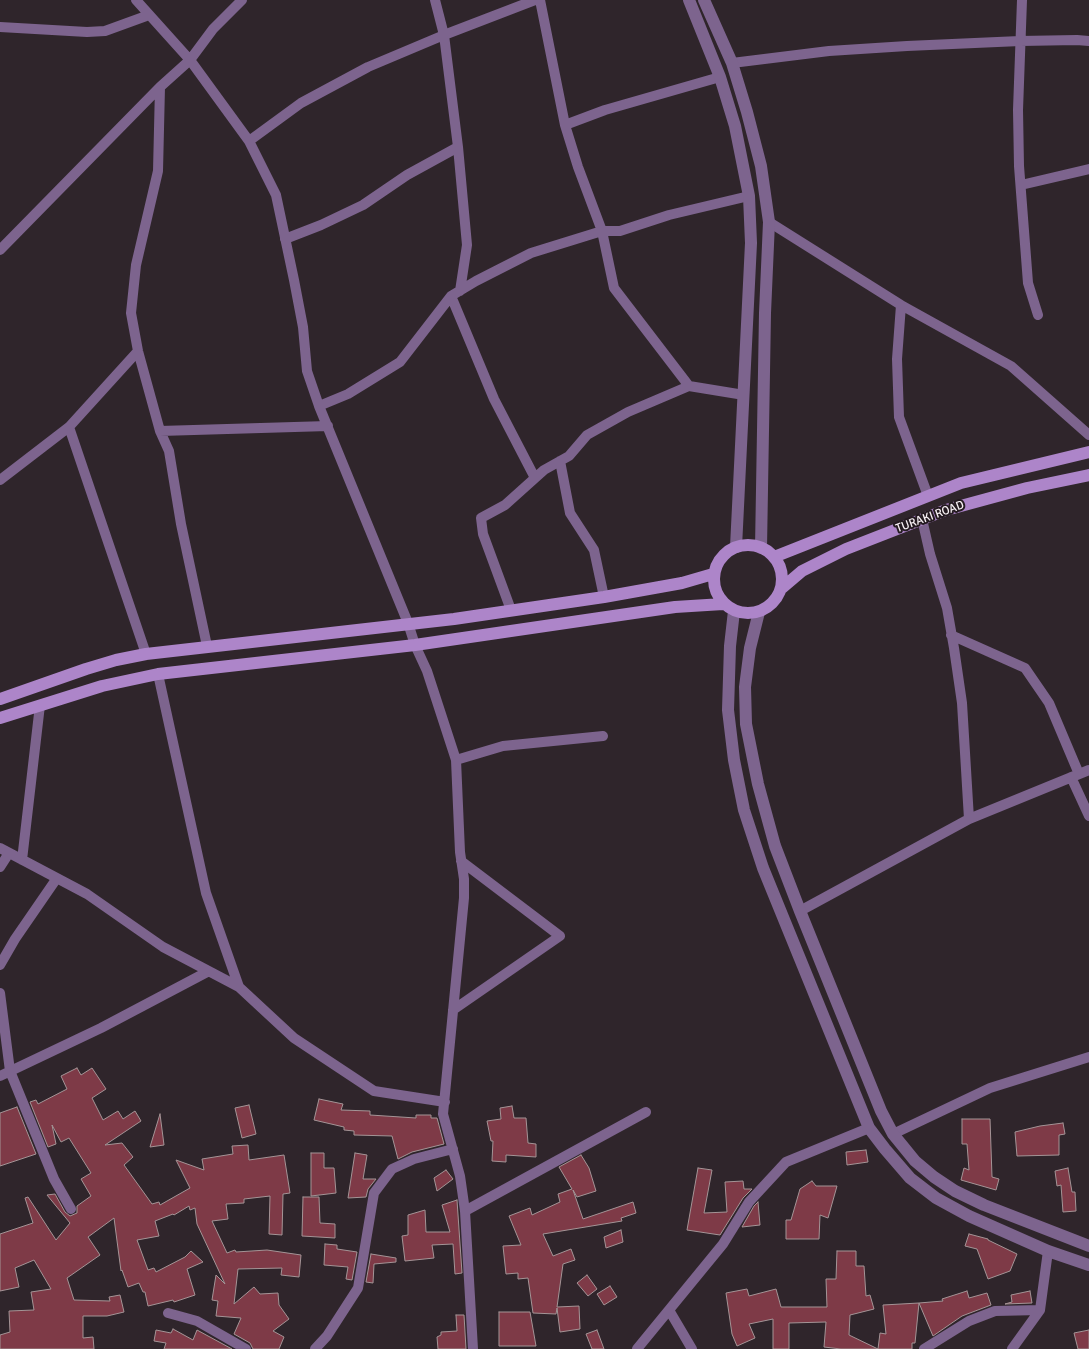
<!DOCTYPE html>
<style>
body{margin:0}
canvas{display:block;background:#2f252b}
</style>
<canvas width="1089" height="1349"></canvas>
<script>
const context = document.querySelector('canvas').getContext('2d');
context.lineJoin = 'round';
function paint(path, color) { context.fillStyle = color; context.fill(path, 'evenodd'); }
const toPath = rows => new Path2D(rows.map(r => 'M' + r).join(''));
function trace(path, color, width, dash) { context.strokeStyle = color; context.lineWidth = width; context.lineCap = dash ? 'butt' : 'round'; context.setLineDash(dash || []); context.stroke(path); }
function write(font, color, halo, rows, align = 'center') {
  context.font = font + ' Signika,sans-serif'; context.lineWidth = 4; context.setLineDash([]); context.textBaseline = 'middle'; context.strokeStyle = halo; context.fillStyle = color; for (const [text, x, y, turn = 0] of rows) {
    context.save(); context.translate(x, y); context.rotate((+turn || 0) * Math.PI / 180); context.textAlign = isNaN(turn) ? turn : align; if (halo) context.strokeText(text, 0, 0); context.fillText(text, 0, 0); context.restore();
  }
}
const building = toPath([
 [77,1068,81,1075,92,1068,106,1089,92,1098,103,1120,118,1111,123,1119,135,1111,141,1121,105,1145,122,1143,133,1157,124,1165,152,1204,159,1202,160,1205,190,1188,176,1160,204,1170,202,1159,233,1154,232,1146,248,1145,249,1160,284,1155,290,1193,283,1194,282,1235,269,1234,270,1196,244,1199,244,1203,226,1204,228,1219,212,1221,227,1253,235,1250,236,1252,267,1250,301,1255,299,1277,281,1275,282,1268,238,1269,234,1304,254,1287,260,1294,278,1293,279,1305,289,1319,273,1331,284,1337,279,1349,253,1349,250,1343,234,1334,241,1318,216,1316,218,1301,212,1300,216,1275,225,1284,197,1224,195,1208,190,1210,189,1206,174,1215,173,1214,155,1221,159,1236,137,1240,148,1270,154,1268,156,1272,185,1257,191,1251,203,1262,187,1269,195,1295,174,1302,173,1300,148,1306,145,1292,143,1292,139,1283,128,1287,122,1270,121,1271,114,1218,88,1237,100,1255,67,1278,74,1300,110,1301,109,1297,120,1295,124,1312,107,1316,83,1316,83,1338,93,1337,94,1349,0,1349,0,1335,10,1332,9,1311,34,1310,31,1292,51,1289,34,1260,15,1268,19,1287,0,1291,0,1234,33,1223,25,1198,28,1197,56,1240,70,1223,47,1195,55,1194,65,1212,70,1216,77,1213,77,1206,91,1196,81,1179,91,1173,69,1138,61,1142,52,1125,56,1144,48,1147,30,1102,36,1100,38,1104,67,1089,61,1076,77,1068],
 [319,1099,343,1104,341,1110,370,1111,370,1115,416,1118,416,1115,431,1115,431,1118,437,1118,444,1144,412,1152,398,1159,392,1136,354,1135,354,1131,344,1130,344,1127,314,1120,319,1099],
 [249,1105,256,1134,242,1138,235,1108,249,1105],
 [512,1106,514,1118,526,1118,528,1143,536,1144,536,1157,506,1155,506,1162,492,1161,493,1141,491,1141,487,1121,501,1119,500,1108,512,1106],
 [17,1107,36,1154,0,1166,0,1113,17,1107],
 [160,1114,164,1145,150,1147,160,1114],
 [962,1119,990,1119,992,1177,999,1179,996,1190,961,1180,964,1168,969,1170,967,1144,962,1144,962,1119],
 [1063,1123,1065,1134,1059,1135,1059,1155,1017,1156,1015,1132,1040,1126,1063,1123],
 [866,1150,868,1162,847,1165,846,1152,866,1150],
 [311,1153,324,1153,324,1168,334,1168,336,1193,311,1196,311,1153],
 [355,1153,367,1155,363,1179,376,1179,368,1189,366,1197,348,1198,355,1153],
 [581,1155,589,1168,596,1191,577,1197,573,1190,583,1219,633,1202,636,1213,621,1218,622,1221,543,1234,553,1256,571,1249,575,1260,563,1264,557,1307,579,1306,580,1329,560,1332,557,1308,556,1314,533,1313,528,1278,518,1279,518,1273,506,1274,503,1246,521,1245,509,1216,530,1208,532,1215,560,1202,558,1194,572,1189,559,1167,581,1155],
 [698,1168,712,1170,704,1213,727,1212,725,1182,743,1181,744,1189,752,1189,743,1198,720,1235,687,1230,698,1168],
 [1068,1168,1072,1192,1075,1192,1076,1211,1063,1212,1061,1185,1057,1186,1055,1171,1068,1168],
 [446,1170,453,1179,437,1191,434,1178,446,1170],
 [812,1181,816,1186,837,1186,828,1218,820,1215,819,1239,786,1239,786,1220,791,1220,800,1189,812,1181],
 [303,1197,319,1197,320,1223,335,1224,335,1238,302,1236,303,1197],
 [457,1200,462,1273,455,1274,453,1244,432,1245,434,1258,405,1261,402,1236,408,1235,408,1215,425,1210,426,1232,450,1232,442,1205,457,1200],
 [758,1202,760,1225,742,1227,754,1206,758,1202],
 [621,1230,623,1242,606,1248,604,1237,621,1230],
 [969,1234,988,1239,988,1240,1017,1254,1010,1271,988,1279,977,1249,965,1246,969,1234],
 [325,1244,337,1245,337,1249,357,1252,352,1280,346,1279,348,1267,324,1265,325,1244],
 [837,1251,856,1251,856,1266,864,1266,866,1296,870,1295,874,1309,850,1315,849,1335,878,1349,880,1333,886,1334,883,1305,919,1303,915,1343,912,1343,912,1349,841,1349,824,1347,826,1322,789,1323,789,1349,773,1349,773,1319,749,1324,755,1338,737,1346,732,1334,726,1293,747,1289,749,1296,776,1289,781,1307,827,1307,826,1279,836,1279,837,1251],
 [371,1254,396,1258,396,1262,374,1264,373,1283,366,1282,371,1254],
 [587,1275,597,1289,588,1296,577,1283,587,1275],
 [610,1286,617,1297,604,1305,597,1294,610,1286],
 [967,1291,969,1298,987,1293,991,1305,962,1316,933,1336,919,1303,943,1301,942,1299,967,1291],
 [1030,1291,1032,1303,1005,1304,1012,1302,1011,1295,1030,1291],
 [499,1312,530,1312,536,1346,499,1346,499,1312],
 [456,1315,464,1315,466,1349,438,1349,437,1337,441,1335,441,1332,457,1331,456,1315],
 [173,1329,193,1340,197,1330,232,1349,164,1349,166,1343,154,1341,156,1330,171,1333,173,1329],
 [597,1330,604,1349,592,1349,586,1334,597,1330],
 [1089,1330,1089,1349,1078,1349,1074,1333,1089,1330]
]);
const minor = toPath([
 [136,0,190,60,249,141,276,195,294,280,303,327,307,371,319,406,408,623,415,645,427,671,456,760,460,852,464,879,464,898,443,1114,460,1176,465,1211,473,1349],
 [435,0,444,35,458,147,467,245,460,291],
 [540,0,565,125,578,167,602,231,614,288,689,386,744,395],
 [1022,0,1018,110,1019,166,1028,283,1038,315],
 [0,27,87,32,105,31,149,15],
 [732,63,829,51,907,46,1020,41,1077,40,1089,41],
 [160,87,158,171,136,265,131,313,138,351,160,431,169,451,181,524,207,646],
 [565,125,605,110,720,77],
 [249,141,301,103,368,67,444,35,535,0],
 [1021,185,1089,169],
 [769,222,901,305,1011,366,1089,435],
 [285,239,321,225,363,205,407,175,458,147],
 [0,250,160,87,190,60,213,29,242,0],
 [451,296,494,399,535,478],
 [901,305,897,359,899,417,928,496],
 [319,406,348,394,400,362,451,296,476,281,531,253,602,231,620,231,669,215,749,196],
 [69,427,146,654],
 [160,431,328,426],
 [560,461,570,513,594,550,604,597],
 [0,480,69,427,138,351],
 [922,519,930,554,947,608,954,648,962,703,969,819],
 [511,610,483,534,481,518,505,505,544,470,569,456,587,435,628,412,689,386],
 [951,635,1025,668,1049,703,1079,774],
 [158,674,206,893,239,987],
 [456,760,503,746,603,736],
 [1071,777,1089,816],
 [0,848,87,894,163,947,239,987,294,1038,374,1091,445,1102],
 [22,860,40,705],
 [0,867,9,853],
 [800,911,969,819,1089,770],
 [0,965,15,939,57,878],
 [0,993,10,1071,54,1179,71,1209],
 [453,1010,560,936,461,861],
 [0,1076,101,1028,209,971],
 [893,1134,990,1088,1089,1057],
 [465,1211,646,1112],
 [669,1310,692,1349],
 [168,1313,197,1321,246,1349],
 [315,1349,327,1336,358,1288,374,1193,392,1169,414,1159,453,1149],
 [637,1349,723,1244,749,1202,786,1162,869,1128],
 [924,1349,969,1321,995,1311,1040,1310],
 [1012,1349,1040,1310,1048,1251]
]);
const tertiary = toPath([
 [689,0,720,77,735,126,749,196,751,243,736,547],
 [704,0,732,63,747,112,761,166,769,222,765,313,761,548],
 [734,611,730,646,728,710,734,760,744,810,763,868,869,1128,885,1149,910,1178,936,1198,969,1216,1048,1251,1089,1265],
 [759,612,750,648,745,687,746,724,758,784,775,846,800,911,881,1111,893,1134,915,1161,934,1177,955,1191,984,1205,1089,1246]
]);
const secondary = toPath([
 '714 579a34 34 0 1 1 68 0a34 34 0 1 1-68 0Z',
 [774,557,961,483,1089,452],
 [782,588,802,571,846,549,946,510,1027,488,1089,475],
 [0,699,86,669,116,660,146,654,454,619,604,597,682,583,713,574],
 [0,718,102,686,158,674,415,645,675,607,723,604]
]);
const streetNames = [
 ["TURAKI ROAD",930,517,-20]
];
paint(building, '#7e3a47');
trace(building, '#a49496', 1);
trace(minor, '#7d648e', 10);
trace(tertiary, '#7d648e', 12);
trace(secondary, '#ad85c9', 12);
write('12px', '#f7f0f4', '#251b21', streetNames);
</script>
